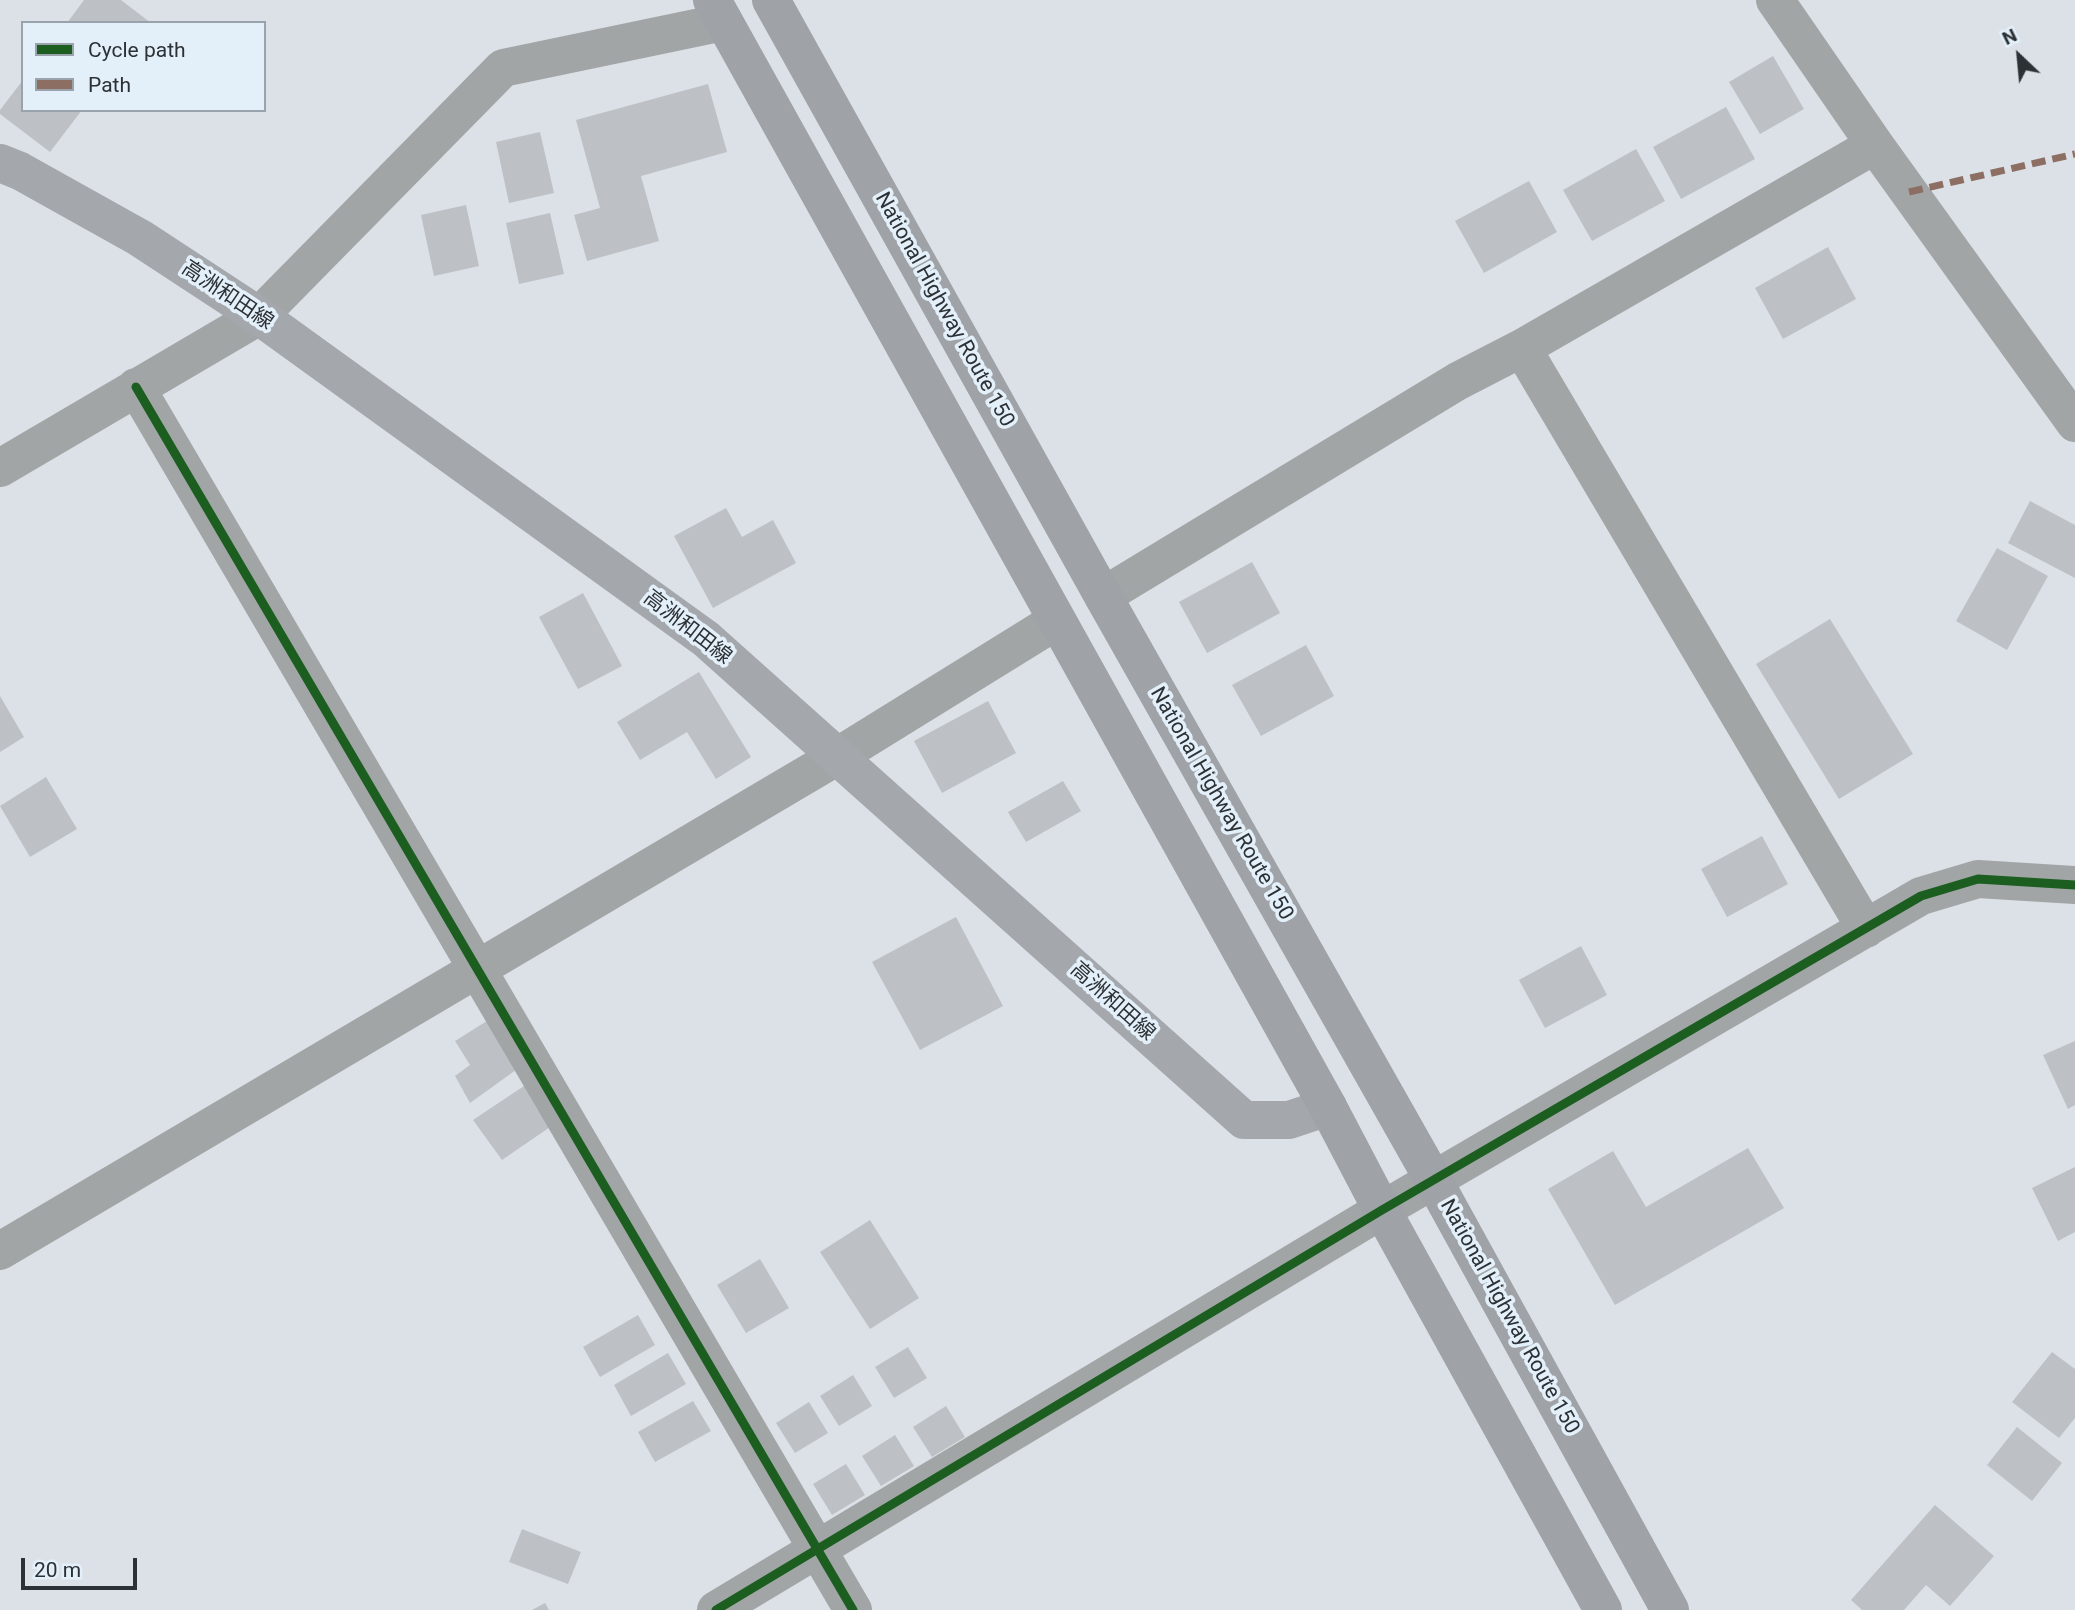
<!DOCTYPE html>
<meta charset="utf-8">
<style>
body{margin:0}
#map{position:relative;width:2075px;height:1610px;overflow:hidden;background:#dbe1e7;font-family:Roboto,sans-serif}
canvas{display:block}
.legend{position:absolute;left:21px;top:21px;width:245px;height:91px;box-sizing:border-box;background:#e3eff9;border:2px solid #9aa3ab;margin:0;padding:9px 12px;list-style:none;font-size:21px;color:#2c3135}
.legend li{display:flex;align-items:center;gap:14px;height:35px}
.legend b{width:35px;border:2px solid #9aa3ab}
.north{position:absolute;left:1984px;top:21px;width:70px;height:70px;-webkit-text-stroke:5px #e3eff9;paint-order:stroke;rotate:334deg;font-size:19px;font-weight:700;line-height:28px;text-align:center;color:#2c3135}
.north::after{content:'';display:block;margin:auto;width:24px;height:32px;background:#2c3135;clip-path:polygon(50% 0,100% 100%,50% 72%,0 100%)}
.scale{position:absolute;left:21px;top:1558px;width:116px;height:32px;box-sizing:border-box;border:4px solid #2c3135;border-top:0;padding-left:9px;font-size:21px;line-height:24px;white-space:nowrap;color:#2c3135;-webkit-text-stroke:5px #e3eff9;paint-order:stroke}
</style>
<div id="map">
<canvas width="2075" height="1610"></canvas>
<ul class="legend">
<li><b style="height:9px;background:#1b5e20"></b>Cycle path</li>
<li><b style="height:9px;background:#8d6e63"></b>Path</li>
</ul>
<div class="north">N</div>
<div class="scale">20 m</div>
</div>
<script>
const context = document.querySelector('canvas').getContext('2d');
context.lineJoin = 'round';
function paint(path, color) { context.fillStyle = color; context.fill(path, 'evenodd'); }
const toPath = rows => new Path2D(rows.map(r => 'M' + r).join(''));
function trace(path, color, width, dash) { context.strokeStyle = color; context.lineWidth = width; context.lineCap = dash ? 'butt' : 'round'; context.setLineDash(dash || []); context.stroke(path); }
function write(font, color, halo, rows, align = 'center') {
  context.font = font + ' Roboto,"Noto Sans JP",sans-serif'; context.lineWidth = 7; context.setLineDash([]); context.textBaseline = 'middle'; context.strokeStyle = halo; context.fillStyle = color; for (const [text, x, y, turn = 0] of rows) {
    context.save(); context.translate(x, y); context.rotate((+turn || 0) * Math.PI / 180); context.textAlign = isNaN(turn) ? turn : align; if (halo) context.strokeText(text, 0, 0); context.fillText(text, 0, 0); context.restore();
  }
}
const building = toPath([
 [84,0,121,0,151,23,67,23],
 [1773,56,1804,109,1760,134,1729,82],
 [23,80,23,110,82,110,50,152,0,114,0,110],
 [708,84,727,152,641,176,659,241,587,261,574,215,600,208,576,120],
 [1726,107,1755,159,1681,199,1653,147],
 [540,132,554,193,509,203,496,142],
 [1636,149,1665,201,1592,241,1563,190],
 [1529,181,1557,232,1484,273,1455,221],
 [466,205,479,266,434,276,421,215],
 [550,213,564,274,519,284,506,223],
 [1828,247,1856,299,1783,339,1755,288],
 [2030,501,2075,525,2075,578,2008,543],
 [726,508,742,537,773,520,796,563,713,608,674,536],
 [1997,548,2048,576,2007,650,1956,621],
 [1252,562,1280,613,1207,653,1179,602],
 [583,593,622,666,578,689,539,617],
 [1830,619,1913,754,1839,799,1756,664],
 [1306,645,1334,696,1261,736,1232,685],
 [699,672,751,757,716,779,687,732,640,760,617,722],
 [0,696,24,737,0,752],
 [988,701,1016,753,942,793,914,741],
 [46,777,77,829,30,857,0,806],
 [1063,781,1081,811,1026,842,1008,812],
 [1762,836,1788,884,1727,917,1701,869],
 [956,917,1003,1006,920,1050,872,962],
 [1581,946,1607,995,1545,1028,1519,980],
 [490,1019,520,1067,470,1103,455,1076,470,1065,455,1041],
 [2075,1041,2075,1105,2068,1109,2043,1055],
 [527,1084,553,1125,502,1160,473,1120],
 [1748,1148,1784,1208,1615,1305,1548,1189,1613,1151,1646,1207],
 [2075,1167,2075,1232,2058,1241,2032,1188],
 [870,1220,919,1298,870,1329,820,1252],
 [760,1259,789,1308,746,1333,717,1285],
 [638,1315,655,1345,600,1377,583,1347],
 [908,1347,927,1378,894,1398,875,1367],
 [2052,1352,2075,1369,2075,1418,2059,1438,2012,1402],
 [668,1353,686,1384,631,1416,614,1385],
 [853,1375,872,1406,839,1426,820,1396],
 [693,1401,711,1431,655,1462,638,1432],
 [809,1402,828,1433,795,1453,776,1423],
 [946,1406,965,1437,932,1457,913,1427],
 [2017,1427,2062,1463,2032,1501,1987,1465],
 [895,1435,914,1466,881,1486,862,1456],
 [846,1464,865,1495,832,1515,813,1484],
 [1935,1505,1994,1556,1950,1606,1926,1585,1904,1610,1862,1610,1851,1600],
 [522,1529,581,1552,568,1584,509,1562],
 [545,1603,549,1610,532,1610]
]);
const minor = toPath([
 [1775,0,1875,145,2075,423],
 [1522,348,1866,929],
 [136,387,853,1610],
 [0,468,259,316,503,68,724,22],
 [1103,596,1458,381,1522,348,1875,145],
 [0,1251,838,756,1056,621],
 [716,1610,1382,1210,1921,896,1978,879,2075,885]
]);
const major = toPath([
 [0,163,20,171,140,238,259,316,706,639,1244,1120,1289,1120,1328,1107]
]);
const highway = toPath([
 [712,0,1328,1107,1382,1210,1603,1610],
 [771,0,1103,596,1434,1181,1670,1610]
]);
const quiet = toPath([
 [1909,192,2075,154]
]);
const cycleway = toPath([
 [136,387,853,1610],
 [716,1610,1382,1210,1921,896,1978,879,2075,885]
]);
const streetNames = [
 ["高洲和田線",227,296,34],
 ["National Highway Route 150",944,310,61],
 ["高洲和田線",687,628,38],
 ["National Highway Route 150",1221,804,60],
 ["高洲和田線",1112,1002,42],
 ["National Highway Route 150",1509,1317,61]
];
paint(building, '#bdc1c5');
trace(minor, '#a1a5a6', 38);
trace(major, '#a4a7ab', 38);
trace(highway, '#9fa2a6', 38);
trace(quiet, '#8d6e63', 7, [14, 7]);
trace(cycleway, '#1b5e20', 9);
write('21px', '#2c3135', '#e3eff9', streetNames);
</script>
